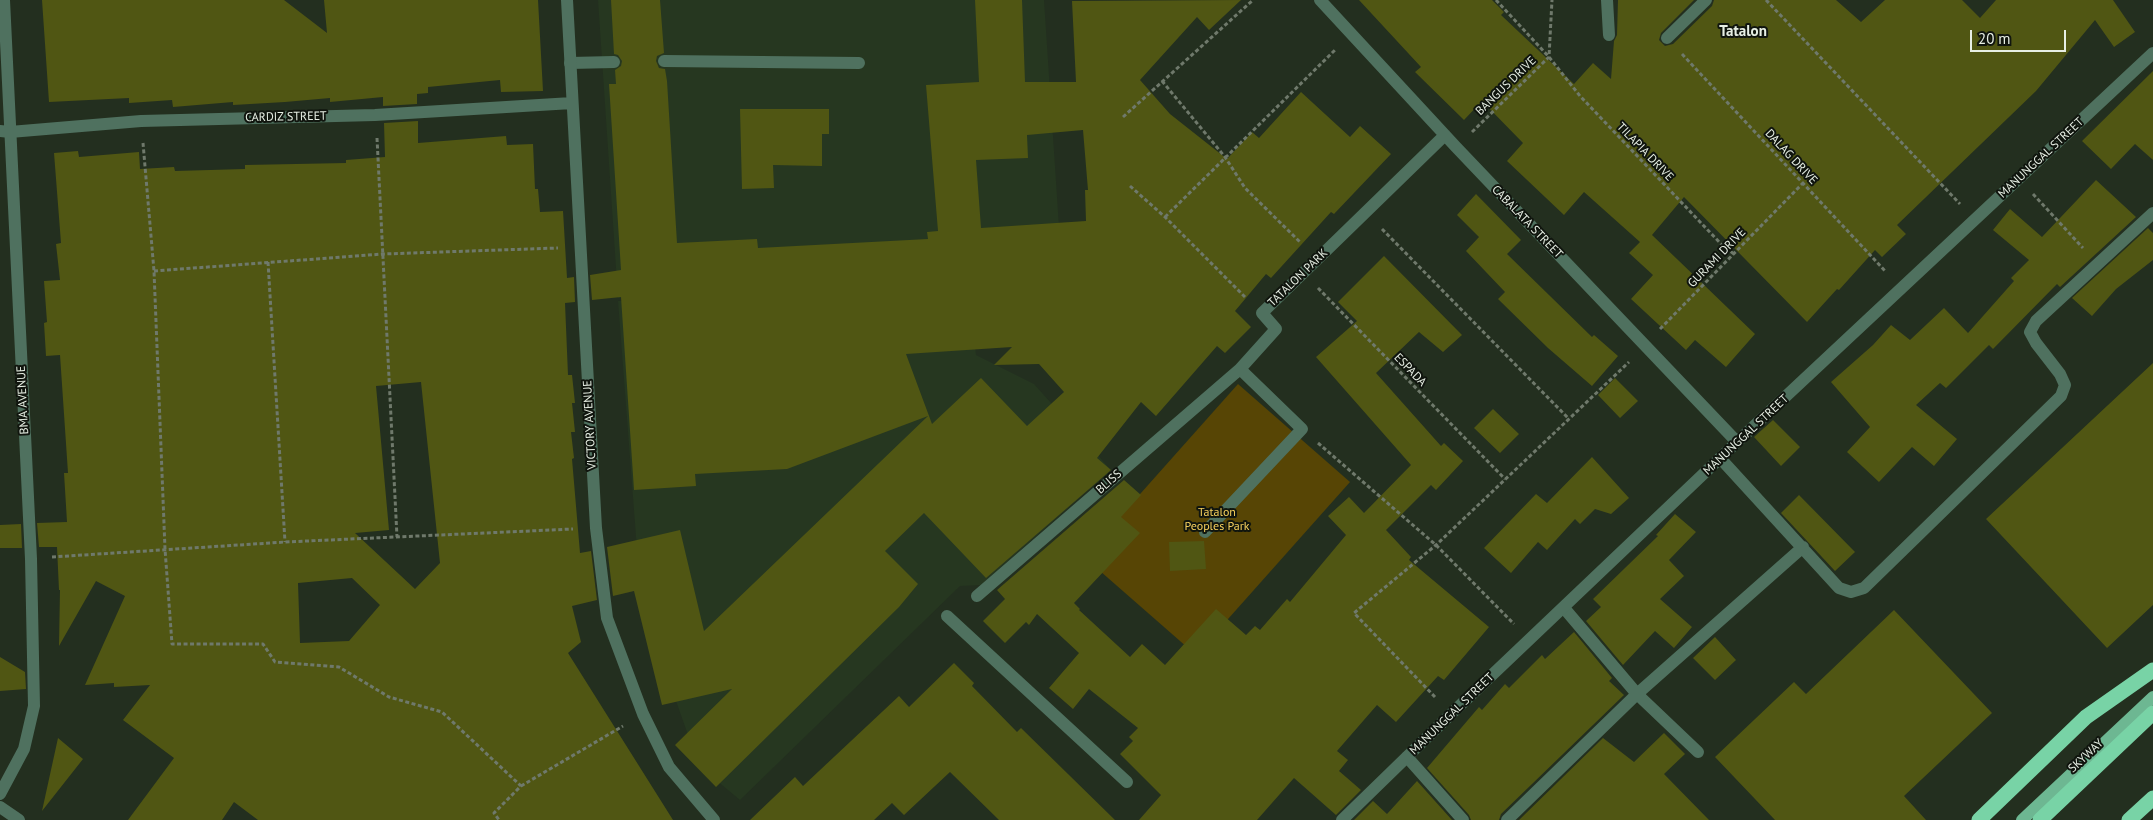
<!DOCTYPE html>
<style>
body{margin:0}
#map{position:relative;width:2153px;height:820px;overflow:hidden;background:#232f1f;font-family:"PT Sans",sans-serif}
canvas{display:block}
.scale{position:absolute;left:1970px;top:30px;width:96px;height:22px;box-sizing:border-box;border:2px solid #e7efe4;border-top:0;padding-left:6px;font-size:15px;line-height:18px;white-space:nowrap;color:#e7efe4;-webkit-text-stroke:4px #10150e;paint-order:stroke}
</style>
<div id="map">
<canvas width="2153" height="820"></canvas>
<div class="scale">20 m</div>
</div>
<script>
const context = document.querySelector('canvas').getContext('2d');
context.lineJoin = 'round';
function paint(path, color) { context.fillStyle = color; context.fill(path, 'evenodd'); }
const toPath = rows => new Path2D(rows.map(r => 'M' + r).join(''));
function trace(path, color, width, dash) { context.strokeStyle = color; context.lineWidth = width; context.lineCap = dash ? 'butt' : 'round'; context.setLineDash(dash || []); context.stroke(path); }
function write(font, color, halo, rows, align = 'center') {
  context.font = font + ' "PT Sans",sans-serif'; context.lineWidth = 4; context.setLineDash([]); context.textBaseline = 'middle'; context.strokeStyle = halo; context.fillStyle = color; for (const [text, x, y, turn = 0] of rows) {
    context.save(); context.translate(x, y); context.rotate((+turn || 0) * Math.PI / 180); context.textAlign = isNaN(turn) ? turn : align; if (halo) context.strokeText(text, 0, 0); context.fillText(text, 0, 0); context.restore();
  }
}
const built = toPath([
 [598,0,1044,0,1062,272,618,298],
 [969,282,976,355,1034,384,1111,470,981,585,960,586,740,800,699,766,641,602,618,301,836,288]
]);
const green = toPath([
 [1238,384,1350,482,1196,655,1084,557]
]);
const building = toPath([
 [42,0,284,0,327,33,324,0,538,0,543,91,501,92,500,80,469,83,428,87,428,93,417,94,417,104,383,106,383,97,330,102,330,98,285,102,233,105,233,102,173,107,172,100,129,103,129,98,49,102],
 [611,0,660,0,664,53,657,56,656,61,659,68,665,69,667,81,677,243,757,239,758,248,928,239,927,232,938,231,926,85,979,82,975,0,1022,0,1025,82,1076,82,1072,1,1241,0,1209,30,1197,17,1140,80,1170,114,1227,159,1252,132,1259,138,1301,92,1350,137,1360,126,1391,154,1334,214,1331,212,1271,278,1266,274,1235,311,1251,327,1225,353,1217,346,1156,416,1141,402,1097,458,1111,470,986,578,924,513,885,551,918,584,899,607,716,787,675,745,732,689,662,705,634,591,613,596,607,547,680,530,704,631,928,416,787,469,695,474,696,486,634,490,621,297,592,300,590,275,621,270,609,84,616,84,615,70,621,66,622,61,618,55,614,54],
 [1083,130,1088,190,1085,190,1086,221,981,228,976,160,1028,158,1027,135],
 [1012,347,994,365,1039,364,1064,392,1027,426,981,378,932,424,906,354],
 [1359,0,1492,0,1504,12,1501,15,1574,84,1593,63,1611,79,1614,41,1617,35,1618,0,1694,0,1661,33,1659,40,1665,46,1673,44,1712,6,1714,0,1836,0,1861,22,1885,0,1962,0,1980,18,1996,0,2113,0,2135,32,2114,47,2095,20,2036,91,1897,225,1906,234,1882,257,1875,250,1839,290,1837,289,1807,322,1684,197,1652,235,1755,334,1726,367,1695,340,1686,350,1631,299,1653,275,1629,253,1640,242,1584,192,1564,215,1507,161,1523,143,1482,101,1464,120,1415,72,1421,67],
 [2153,71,2153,160,2135,144,2111,169,2082,141],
 [740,109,829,109,829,134,822,134,822,166,773,165,774,188,742,189],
 [418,121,418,143,506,136,507,145,533,144,535,189,538,189,540,212,563,211,567,278,574,277,575,302,565,303,568,375,572,375,575,403,572,403,575,432,571,432,574,458,572,459,580,553,591,551,597,600,572,606,581,642,568,653,673,820,258,820,234,802,222,820,128,820,174,758,123,720,150,685,114,687,114,683,85,685,125,596,96,581,59,646,60,590,59,590,57,547,39,547,37,523,67,522,64,473,68,473,60,355,46,356,44,323,47,322,44,281,60,280,56,244,61,243,54,153,78,151,79,157,139,152,140,169,174,167,175,171,245,169,245,165,346,163,346,160,385,157,384,123],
 [421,382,440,563,415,589,355,533,389,530,376,386],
 [352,578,380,605,349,641,300,643,298,583],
 [2096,180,2136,217,2060,287,2057,284,1993,349,1989,345,1946,388,1940,383,1916,405,1957,439,1934,466,1912,447,1879,482,1847,452,1870,427,1831,382,1873,345,1891,325,1910,340,1944,308,1968,333,2014,281,2011,278,2029,260,1993,230,2010,209,2042,237],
 [1476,194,1521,240,1507,254,1592,337,1594,335,1618,356,1592,386,1548,348,1498,299,1505,292,1466,251,1479,237,1457,215],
 [2148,228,2153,233,2153,260,2116,289,2092,316,2072,298],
 [1384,256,1462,335,1443,352,1419,332,1376,373,1441,446,1444,443,1463,461,1436,490,1431,485,1386,530,1411,557,1409,560,1489,627,1444,680,1438,676,1396,722,1377,705,1337,751,1348,760,1339,771,1361,790,1336,815,1294,778,1257,820,1139,820,1161,795,1120,754,1133,741,1129,737,1138,728,1089,689,1073,709,1049,688,1079,653,1037,614,1029,625,1026,622,1005,643,983,621,1005,599,997,590,1124,480,1141,495,1121,517,1140,533,1074,603,1080,609,1079,610,1130,657,1142,644,1165,665,1216,609,1246,635,1255,626,1260,630,1287,599,1290,602,1346,535,1328,516,1349,497,1364,513,1411,465,1316,357,1357,321,1338,302],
 [2153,363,2153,605,2107,648,1986,519],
 [1615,378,1638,401,1620,418,1598,395],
 [1493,409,1519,434,1500,453,1474,428],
 [1773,420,1800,447,1781,466,1754,437],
 [1592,457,1629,498,1611,514,1595,509,1580,524,1575,519,1547,550,1538,542,1511,573,1484,548,1536,494,1547,503],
 [1799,495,1855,552,1835,571,1781,513],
 [1675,514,1696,532,1669,560,1684,576,1660,599,1692,627,1674,648,1655,631,1623,665,1586,621,1601,607,1593,599,1658,536,1656,535],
 [21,524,22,548,0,548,0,525],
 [1204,541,1206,569,1170,571,1169,542],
 [1894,610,1992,713,1904,796,1926,820,1775,820,1715,757,1794,682,1806,694],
 [1574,632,1612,678,1609,681,1624,695,1501,814,1499,820,1471,820,1469,815,1427,768,1479,707,1482,710,1505,684,1509,688,1542,655,1545,659],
 [1715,637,1736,660,1715,680,1693,658],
 [0,657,25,672,26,689,0,691],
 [954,663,974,683,972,686,1017,732,1021,728,1115,820,999,820,950,772,904,815,892,803,874,820,750,820,795,777,803,786,899,696,909,707],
 [1664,733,1685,754,1664,774,1709,820,1519,820,1603,738,1634,762],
 [58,738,83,759,42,811],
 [1417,781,1452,820,1354,820,1373,801,1387,814]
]);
const path = toPath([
 [1496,0,1549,57,1580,96,1723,246,1734,254],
 [1766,0,1960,204],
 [1682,54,1886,272],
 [1162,81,1225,157,1245,188,1301,243],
 [1123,117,1253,0],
 [1472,132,1549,57,1552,0],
 [377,138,397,537],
 [143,143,154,271,165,549,172,644,263,644,275,662,339,667,389,697,442,712,521,786,494,813,499,820],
 [1130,186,1165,217,1245,297],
 [2033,194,2083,248],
 [1165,217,1335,50],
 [1382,229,1569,419],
 [268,262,285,542],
 [154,271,383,254,558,248],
 [1318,288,1505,479],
 [1660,329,1803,183],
 [1318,443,1436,545,1514,624],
 [52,557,285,542,573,529],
 [1435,697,1354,613,1436,545,1629,362],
 [521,786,623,726]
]);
const lane = toPath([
 [1607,0,1609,35],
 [1667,38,1706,0],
 [664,61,859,63],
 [570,63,614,62],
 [1720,458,1839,588,1851,592,1864,588,2061,396,2065,385,2060,374,2036,343,2030,332,2036,321,2153,213],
 [1564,608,1637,694,1698,752],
 [947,616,1127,782],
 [1407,757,1463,820],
 [1507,820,1637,694,1803,547]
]);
const street = toPath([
 [567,0,596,528,607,618,643,714,669,767,714,820],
 [1320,0,1456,147,1737,442],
 [0,131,10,132,141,121,375,115,572,103],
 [1205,532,1302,429,1240,369,1276,329,1262,313,1445,135],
 [977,596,1240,369],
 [0,794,24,749,34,706,31,559,4,0],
 [0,807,19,820],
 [1342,820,1451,714,1737,442,2153,53]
]);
const primary = toPath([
 [2022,820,2153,697]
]);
const highway = toPath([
 [1979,820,2086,717,2153,670],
 [2040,820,2153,713],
 [2129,820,2153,798]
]);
const streetNames = [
 ["BANGUS DRIVE",1506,86,-44],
 ["CARDIZ STREET",286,117,-1],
 ["TILAPIA DRIVE",1645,152,46],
 ["DALAG DRIVE",1791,157,47],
 ["MANUNGGAL STREET",2041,158,-43],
 ["CABALATA STREET",1527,222,46],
 ["GURAMI DRIVE",1717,258,-46],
 ["TATALON PARK",1298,278,-44],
 ["ESPADA",1410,370,46],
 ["BMA AVENUE",23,400,-93],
 ["VICTORY AVENUE",590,425,-93],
 ["MANUNGGAL STREET",1746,435,-43],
 ["BLISS",1109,482,-41],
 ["MANUNGGAL STREET",1452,714,-44],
 ["SKYWAY",2086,756,-43]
];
const parkNames = [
 ["Tatalon",1217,513],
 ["Peoples Park",1217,527]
];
const quarterNames = [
 ["Tatalon",1743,32]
];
paint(built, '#263720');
paint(green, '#574505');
paint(building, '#505613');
trace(path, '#6f796b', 3, [4, 2.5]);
trace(lane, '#4f715f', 12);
trace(street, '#4f715f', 12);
trace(primary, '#6db792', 12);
trace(highway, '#78d3a6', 15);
write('12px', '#e7efe4', '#10150e', streetNames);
write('12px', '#f6d05d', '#10150e', parkNames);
write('bold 15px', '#e7efe4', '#10150e', quarterNames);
</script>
